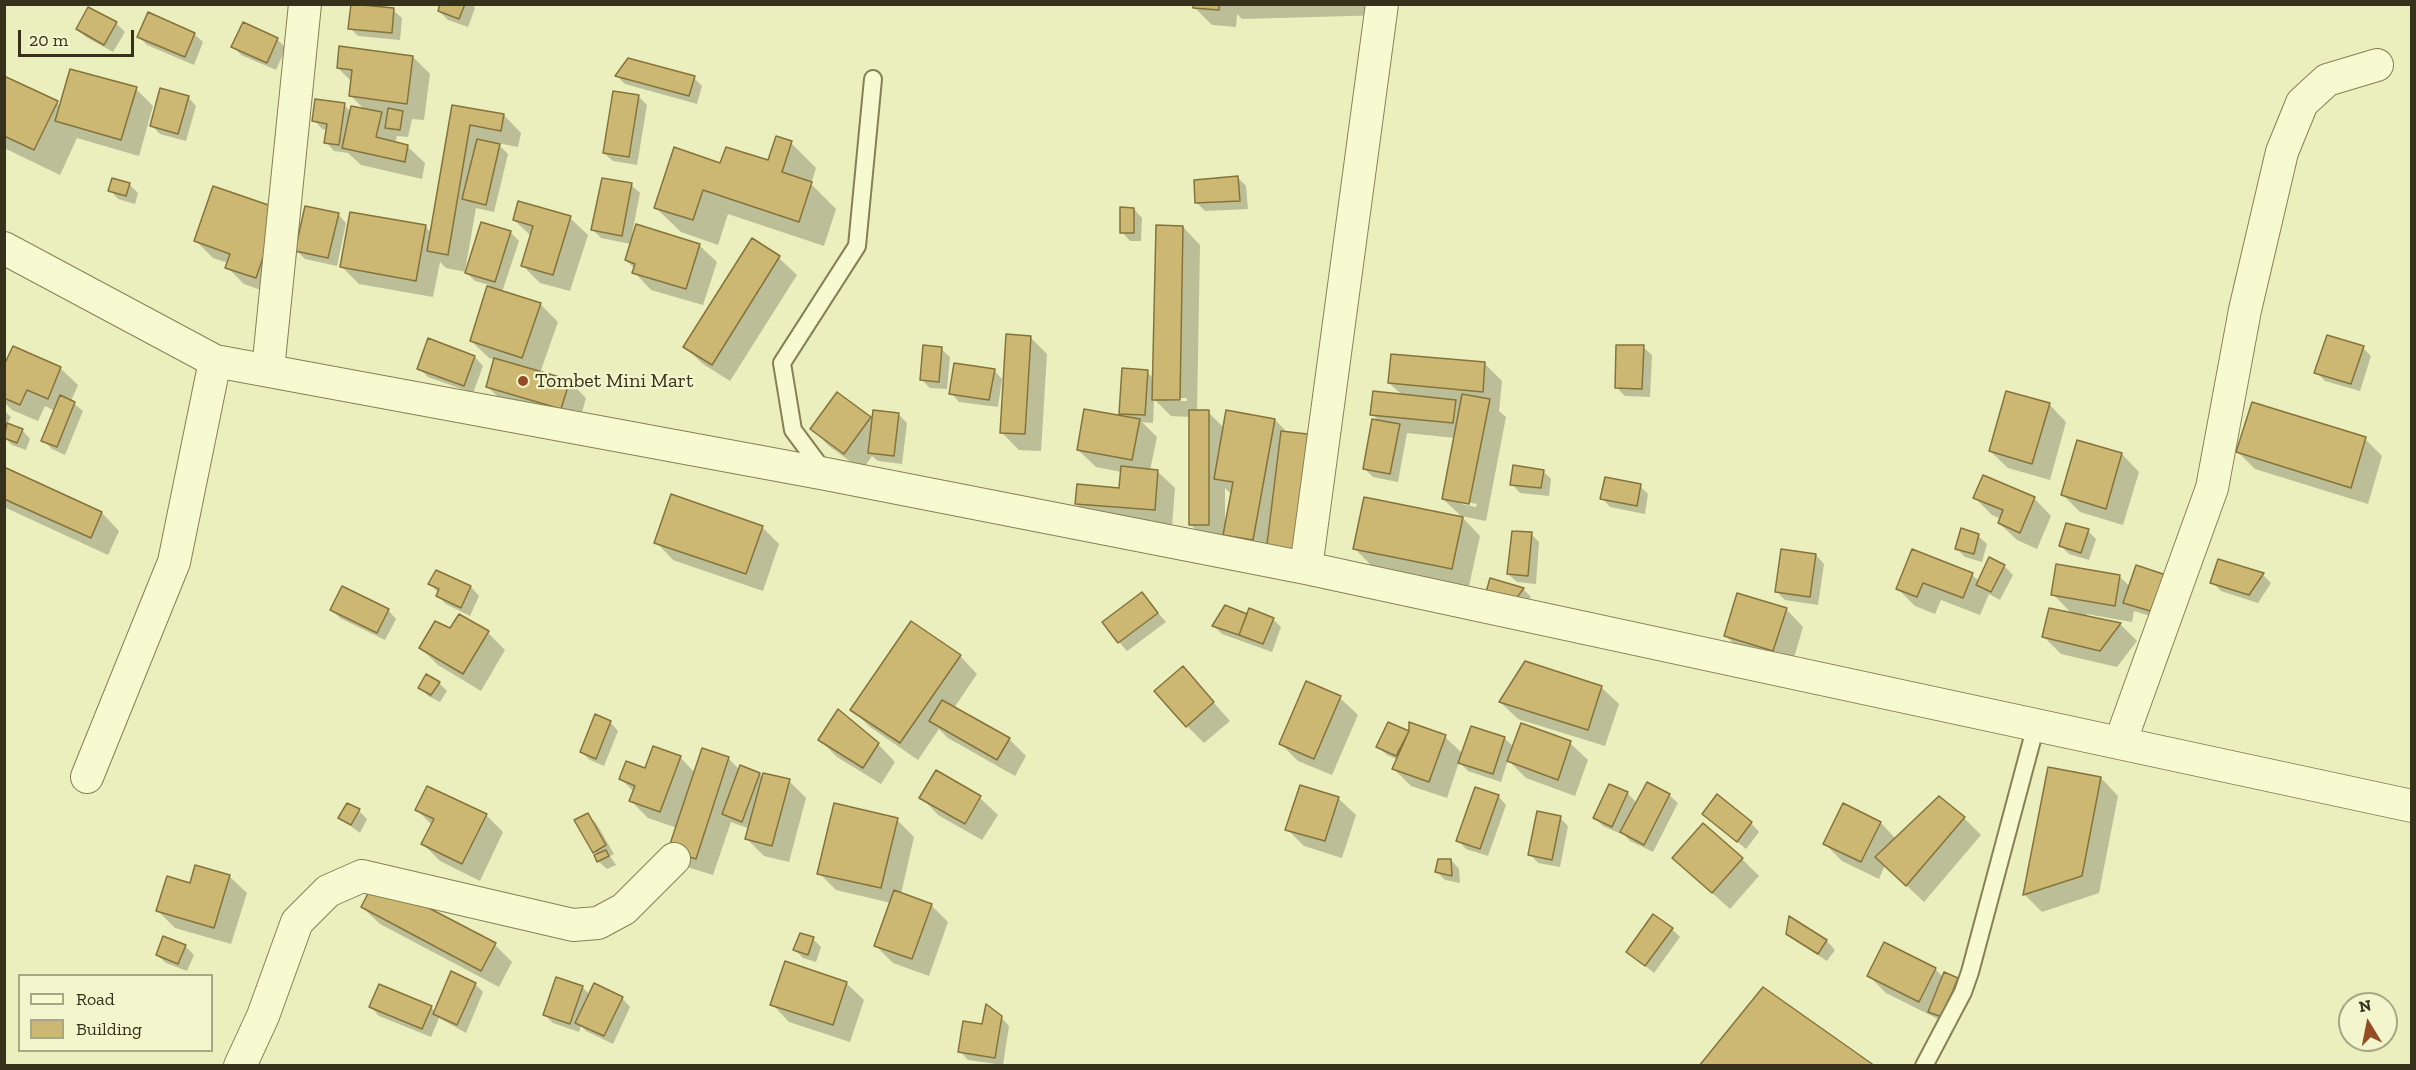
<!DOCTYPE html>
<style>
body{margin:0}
#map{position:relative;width:2416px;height:1070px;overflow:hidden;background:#ebeebd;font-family:"Zilla Slab",serif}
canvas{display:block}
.frame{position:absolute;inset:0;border:6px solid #35311b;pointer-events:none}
.legend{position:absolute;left:18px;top:974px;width:195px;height:78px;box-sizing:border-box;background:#f3f5cd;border:2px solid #a7a786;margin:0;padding:8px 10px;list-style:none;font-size:18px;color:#35311b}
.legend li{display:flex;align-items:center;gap:12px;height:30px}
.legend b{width:30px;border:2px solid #a7a786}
.north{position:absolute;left:2338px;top:992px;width:60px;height:60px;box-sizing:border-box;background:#f3f5cd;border:2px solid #a7a786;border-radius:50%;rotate:350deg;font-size:16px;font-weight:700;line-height:24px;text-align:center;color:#35311b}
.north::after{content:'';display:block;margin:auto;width:21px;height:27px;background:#954c26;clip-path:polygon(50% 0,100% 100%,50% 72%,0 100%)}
.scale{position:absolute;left:18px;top:30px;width:116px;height:27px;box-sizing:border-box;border:3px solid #35311b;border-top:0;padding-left:8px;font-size:18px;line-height:21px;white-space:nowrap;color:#35311b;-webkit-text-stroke:4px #f3f5cd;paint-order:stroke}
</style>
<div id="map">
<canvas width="2416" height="1070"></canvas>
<div class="frame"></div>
<ul class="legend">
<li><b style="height:8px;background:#f7f9d0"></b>Road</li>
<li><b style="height:16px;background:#ccb873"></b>Building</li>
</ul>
<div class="north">N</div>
<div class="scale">20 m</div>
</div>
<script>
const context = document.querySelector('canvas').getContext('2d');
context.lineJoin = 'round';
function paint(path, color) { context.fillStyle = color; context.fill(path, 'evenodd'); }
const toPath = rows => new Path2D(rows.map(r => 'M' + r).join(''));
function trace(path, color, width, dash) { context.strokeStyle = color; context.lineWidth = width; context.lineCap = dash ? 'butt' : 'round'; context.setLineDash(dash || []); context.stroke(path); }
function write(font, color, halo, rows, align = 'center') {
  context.font = font + ' "Zilla Slab",serif'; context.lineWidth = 4.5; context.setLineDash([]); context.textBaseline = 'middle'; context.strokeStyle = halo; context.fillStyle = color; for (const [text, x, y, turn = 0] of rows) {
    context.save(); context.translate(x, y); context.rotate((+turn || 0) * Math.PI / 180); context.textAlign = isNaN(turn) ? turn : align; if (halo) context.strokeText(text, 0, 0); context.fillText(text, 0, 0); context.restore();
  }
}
const shadow = toPath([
 [442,4,471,4,475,8,468,27,448,20,439,11],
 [1195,4,1389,4,1386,15,1242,19,1237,14,1236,27,1212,25,1195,8],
 [89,9,116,23,125,32,113,52,86,37,78,29],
 [393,10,402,18,400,40,358,36,350,28],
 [243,24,277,39,286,48,276,70,241,55,233,46],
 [194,34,203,42,194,65,147,45,139,37],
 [413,57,430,74,424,120,412,119,408,137,397,136,395,143,407,146,425,163,422,179,361,165,348,153,334,151,326,142,328,130,322,129,314,120,344,105,351,112,365,110,351,96,352,82,338,68],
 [616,75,694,78,702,86,697,104,625,84],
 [4,78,57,103,61,107,136,89,153,106,139,156,77,138,60,175,4,148],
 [638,96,647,105,637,165,613,161,604,153],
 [188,97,196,106,186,141,160,134,152,126],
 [453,106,504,115,521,133,518,147,497,143,508,154,494,212,476,208,465,271,467,271,482,224,511,233,519,241,502,292,540,304,558,322,540,373,569,381,586,398,578,426,505,404,487,386,495,360,489,358,471,341,489,285,475,281,466,272,446,268,440,262,433,297,359,284,342,267,426,227,431,233],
 [791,143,816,168,811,184,836,209,824,246,728,214,718,245,681,232,655,207,721,164,769,162],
 [1238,178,1246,186,1248,209,1205,211,1197,203],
 [129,184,138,193,135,204,118,199,110,190],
 [631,185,640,193,632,234,699,245,717,262,703,305,651,290,634,272,635,269,626,260,631,244,601,238,593,230],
 [1134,209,1142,218,1141,241,1130,241,1122,232],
 [279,210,274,295,244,284,227,267,228,263,213,258,196,241],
 [338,214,346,223,337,266,305,259,296,250],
 [570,218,588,235,570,291,540,283,522,265,531,236,514,220],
 [1183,227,1200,245,1197,412,1208,412,1224,428,1275,420,1288,433,1317,573,1242,551,1225,535,1225,541,1208,542,1190,524,1190,417,1171,416,1154,399,1153,423,1142,422,1157,437,1150,470,1157,471,1175,488,1172,527,1094,521,1076,503,1121,489,1122,472,1096,467,1078,450,1125,418,1121,413,1147,372,1154,379],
 [1169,398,1187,398,1187,401,1169,401],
 [1225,488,1232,495,1227,520,1225,520],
 [753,241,779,258,797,275,730,381,703,364,685,347],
 [1030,337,1047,354,1041,451,1019,450,1001,432],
 [429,340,475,357,483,366,473,393,428,377,419,368],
 [1643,347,1652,355,1650,397,1625,396,1616,387],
 [2363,348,2371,356,2360,391,2325,381,2316,372],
 [941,349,950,357,947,389,930,388,921,379],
 [1484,363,1502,381,1499,411,1506,417,1486,521,1461,516,1443,499,1455,438,1407,433,1398,482,1373,477,1365,469,1380,422,1372,414,1402,395,1389,383],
 [1461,501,1477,504,1476,507,1461,504],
 [60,368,78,385,71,401,83,411,65,455,52,449,43,440,55,411,45,406,38,421,12,410,4,402,4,369],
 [994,370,1002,379,998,407,959,402,951,393],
 [838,395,873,421,899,415,907,423,902,464,878,461,872,456,862,470,829,446,812,429],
 [2049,404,2066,422,2050,480,2008,468,1990,451],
 [4,410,11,417,7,424,22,430,30,439,26,450,12,445,4,437],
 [2365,439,2382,456,2368,504,2255,469,2238,452],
 [2078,442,2122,454,2139,472,2123,525,2080,512,2063,495],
 [4,469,102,513,119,531,108,555,4,507],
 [1543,471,1551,479,1549,496,1520,493,1512,484],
 [1640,486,1648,494,1645,514,1610,507,1602,498],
 [1974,497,2034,498,2051,516,2037,549,2017,540,1999,523,2001,519,1992,515],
 [1463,518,1480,536,1469,586,1372,566,1355,549],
 [762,527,779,544,763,591,673,560,656,542],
 [2088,531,2096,539,2089,560,2069,554,2060,545],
 [1531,534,1539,542,1536,584,1517,582,1508,574],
 [1978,536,1987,544,1982,562,1965,557,1957,549],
 [1912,551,1972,575,1979,581,2004,566,2013,575,2000,600,1989,594,1980,615,1941,600,1935,614,1915,606,1897,588],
 [1816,555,1824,564,1818,605,1785,600,1777,592],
 [2219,561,2263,575,2271,583,2258,603,2221,591,2212,582],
 [436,572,471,587,479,596,470,616,446,604,438,596,439,593,430,584],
 [2120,577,2166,621,2134,611,2132,622,2087,614,2087,617,2120,624,2137,641,2117,667,2061,654,2044,637,2072,614,2053,594],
 [1523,589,1531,597,1521,611,1487,596],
 [1142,594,1166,622,1127,651,1119,642],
 [1786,609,1803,627,1791,668,1743,653,1726,636],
 [332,610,388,610,396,619,385,640,340,618],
 [1248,616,1273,619,1281,627,1272,652,1222,634,1214,626],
 [451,630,488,633,505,650,481,691,438,665,421,648],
 [960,656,977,674,954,708,1009,739,1026,756,1015,776,948,738,939,729,918,760,870,727,852,710],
 [1183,668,1230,721,1204,743,1187,726],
 [439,683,447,691,440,702,428,696,420,687],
 [1306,683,1340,698,1358,715,1332,775,1298,761,1281,744],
 [1601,687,1619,704,1605,746,1518,719,1500,702],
 [610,722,618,731,604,766,590,760,581,752],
 [1389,724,1410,734,1445,737,1463,754,1504,738,1514,747,1570,743,1588,760,1575,796,1526,778,1508,760,1501,782,1468,771,1459,762,1447,798,1411,786,1394,769,1398,760,1387,755,1378,747],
 [820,740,878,744,895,762,881,784,837,757],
 [703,750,729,759,740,770,760,774,763,778,789,781,806,798,789,862,764,856,747,839,750,829,731,822,713,875,687,867,670,850,677,828,648,818,631,801,634,792,621,779,680,757,695,773],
 [2049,769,2101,778,2118,796,2099,893,2042,912,2025,895],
 [936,772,980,798,998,815,982,840,938,815,921,797],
 [1627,793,1637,803,1669,795,1678,803,1653,852,1630,841,1622,832,1621,834,1603,826,1595,818],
 [1498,796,1506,805,1488,856,1466,849,1458,840],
 [1338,798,1356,815,1342,858,1304,846,1287,829],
 [417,810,486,815,503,832,480,881,440,861,423,844,432,825],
 [359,811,367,819,360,833,340,818],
 [1704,814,1751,823,1759,832,1746,849],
 [587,815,596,823,614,854,610,856,616,865,607,869,598,861,597,855,577,821],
 [1560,818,1568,826,1560,867,1538,863,1530,854],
 [1964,818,1981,835,1924,902,1885,865,1879,879,1842,861,1825,844,1881,823,1896,839],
 [897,820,914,837,901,894,931,905,948,922,929,976,893,963,876,946,891,903,836,890,819,873],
 [1742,859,1759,876,1730,909,1692,875],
 [1451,860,1459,869,1460,883,1445,880,1436,871],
 [229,876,247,893,231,944,175,928,158,911,191,885],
 [362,907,495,945,512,962,499,987,380,924],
 [1790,919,1827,941,1835,950,1827,961,1797,942,1788,934],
 [1672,929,1680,937,1654,973,1628,952],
 [813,939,821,947,816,962,803,958,795,950],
 [185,946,194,955,187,971,166,963,157,955],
 [1935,969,1944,978,1957,979,1965,988,1950,1025,1886,993,1868,975],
 [846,983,864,1000,850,1042,789,1022,772,1004],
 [475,984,483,992,466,1033,439,1018,431,1037,379,1016,371,1007,431,1007,435,1012],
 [582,987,590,995,622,998,630,1007,613,1044,586,1031,581,1026,579,1032,553,1023,545,1015],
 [1001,1017,1009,1026,1003,1065,968,1060,960,1051,983,1026]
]);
const building = toPath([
 [351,4,394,8,392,33,348,29,351,4],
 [440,4,465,4,459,19,438,11,440,4],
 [1193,4,1219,4,1219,10,1193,8,1193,4],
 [88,7,117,22,104,45,76,29,88,7],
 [148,12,195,33,185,57,137,37,148,12],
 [243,22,278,38,267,63,231,47,243,22],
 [339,46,413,56,407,104,349,96,352,70,337,68,339,46],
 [628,58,695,76,689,96,615,76,628,58],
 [70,69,137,87,121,140,55,121,70,69],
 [4,76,58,101,34,150,4,136,4,76],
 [160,88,189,96,178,134,150,126,160,88],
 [613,91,639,95,629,157,603,153,613,91],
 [315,99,345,103,339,145,324,143,327,124,312,121,315,99],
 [452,105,504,114,501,131,470,125,448,255,427,251,452,105],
 [351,106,382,112,376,137,408,145,405,162,342,148,351,106],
 [388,108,403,111,400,130,385,128,388,108],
 [776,136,792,141,782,172,812,182,799,222,703,190,693,220,654,208,674,147,720,163,726,147,768,160,776,136],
 [477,139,500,144,486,205,462,199,477,139],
 [1238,176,1240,201,1195,203,1194,180,1238,176],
 [112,178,130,183,126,196,108,191,112,178],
 [602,178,632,183,622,236,591,230,602,178],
 [213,186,280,209,256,278,225,268,230,254,194,241,213,186],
 [518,201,571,216,553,275,521,266,533,226,513,220,518,201],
 [305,206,339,213,328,258,295,251,305,206],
 [1120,207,1134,208,1134,233,1120,233,1120,207],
 [350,212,426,225,416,281,340,267,350,212],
 [481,222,511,231,495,282,465,273,481,222],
 [636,224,700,244,686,289,632,273,635,264,625,260,636,224],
 [1156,225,1183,226,1180,400,1152,400,1156,225],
 [752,238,780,256,712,365,683,347,752,238],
 [487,286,541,303,522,358,470,341,487,286],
 [1006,334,1031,336,1025,434,1000,433,1006,334],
 [2327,335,2364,346,2351,384,2314,373,2327,335],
 [428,338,475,356,464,386,417,369,428,338],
 [923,345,942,347,939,382,920,380,923,345],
 [1616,345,1644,345,1642,389,1615,388,1616,345],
 [13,346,61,367,48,399,27,390,20,405,4,398,4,365,13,346],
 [1391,354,1485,362,1483,392,1388,383,1391,354],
 [494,358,570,380,561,409,486,387,494,358],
 [954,363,995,369,989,400,949,394,954,363],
 [1122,368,1148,370,1145,415,1119,414,1122,368],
 [1373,391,1456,400,1453,423,1370,415,1373,391],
 [2006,391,2050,403,2032,464,1989,451,2006,391],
 [837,392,871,417,844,454,810,429,837,392],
 [1462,394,1490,399,1469,504,1442,499,1462,394],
 [60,395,75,402,57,447,41,441,60,395],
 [2252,402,2366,437,2351,488,2236,452,2252,402],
 [1084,409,1140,419,1132,460,1077,450,1084,409],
 [873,410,899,413,894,456,868,453,873,410],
 [1189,410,1209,410,1209,525,1189,525,1189,410],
 [1226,410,1275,419,1253,540,1223,535,1233,482,1214,479,1226,410],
 [1372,419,1400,424,1390,474,1363,469,1372,419],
 [7,423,23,429,17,443,4,438,7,423],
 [1281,431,1316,435,1300,556,1266,552,1281,431],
 [2077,440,2122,453,2106,509,2061,495,2077,440],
 [1513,465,1544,470,1541,488,1510,485,1513,465],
 [1121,466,1158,470,1155,510,1075,504,1077,484,1119,488,1121,466],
 [4,467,102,512,91,538,4,499,4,467],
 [1983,475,2035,497,2020,533,1998,523,2003,510,1973,498,1983,475],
 [1605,477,1641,484,1637,506,1600,499,1605,477],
 [671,494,763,526,746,574,654,543,671,494],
 [1364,497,1463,517,1452,569,1353,549,1364,497],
 [2066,523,2089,529,2081,553,2059,546,2066,523],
 [1961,528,1979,534,1974,554,1955,549,1961,528],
 [1512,531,1532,532,1528,576,1507,574,1512,531],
 [1781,549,1816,554,1810,597,1775,592,1781,549],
 [1912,549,1973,573,1963,598,1923,583,1917,597,1896,589,1912,549],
 [1989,557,2005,565,1991,592,1976,585,1989,557],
 [2218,559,2264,573,2249,595,2210,583,2218,559],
 [2056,564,2120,575,2115,606,2051,595,2056,564],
 [2136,565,2169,576,2157,613,2123,603,2136,565],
 [436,570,471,586,461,608,436,596,439,589,428,584,436,570],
 [1490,578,1524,588,1512,604,1485,596,1490,578],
 [342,586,389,609,377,633,330,610,342,586],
 [1142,592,1158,613,1118,643,1102,622,1142,592],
 [1737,593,1787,608,1773,651,1724,636,1737,593],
 [1225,605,1247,614,1239,635,1212,626,1225,605],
 [1249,608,1274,618,1263,644,1239,635,1249,608],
 [2049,608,2121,623,2100,651,2042,637,2049,608],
 [459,614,489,631,463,674,419,648,435,621,450,628,459,614],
 [911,621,961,655,900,743,850,710,911,621],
 [1525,661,1602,686,1588,730,1499,702,1525,661],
 [1183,666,1214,702,1186,727,1154,691,1183,666],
 [426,674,440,682,431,695,418,688,426,674],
 [1306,681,1341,696,1314,759,1279,744,1306,681],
 [942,700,1010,738,997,760,929,721,942,700],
 [838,709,879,743,863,768,818,740,838,709],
 [595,714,611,721,596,759,580,752,595,714],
 [1388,722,1409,731,1396,756,1376,747,1388,722],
 [1409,722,1446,735,1429,782,1392,769,1409,731,1409,722],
 [1521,723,1571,741,1558,780,1507,761,1521,723],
 [1471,726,1505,737,1493,774,1458,763,1471,726],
 [653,746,681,756,660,812,629,801,635,786,619,779,626,761,645,768,653,746],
 [702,748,729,757,696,859,668,850,702,748],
 [740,765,760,773,742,822,722,814,740,765],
 [2048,767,2101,777,2082,876,2023,895,2048,767],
 [936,770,981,796,965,824,919,798,936,770],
 [763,773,790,779,772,846,745,839,763,773],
 [1647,782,1670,794,1644,845,1620,832,1647,782],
 [1609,784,1628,792,1612,827,1593,818,1609,784],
 [1300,785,1339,797,1325,841,1285,830,1300,785],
 [427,786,487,814,462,864,421,844,434,819,415,810,427,786],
 [1475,787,1499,795,1480,849,1456,841,1475,787],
 [1717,794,1752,822,1737,842,1702,814,1717,794],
 [1939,796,1965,817,1906,886,1875,857,1939,796],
 [347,803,360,809,351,825,338,818,347,803],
 [834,803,898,818,881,888,817,874,834,803],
 [1843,803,1881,822,1861,862,1823,844,1843,803],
 [1537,811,1561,816,1552,860,1528,855,1537,811],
 [588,813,606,845,593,853,574,820,588,813],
 [1703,823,1743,858,1712,893,1672,858,1703,823],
 [606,850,609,856,597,862,594,855,606,850],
 [1438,859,1451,859,1452,876,1435,872,1438,859],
 [195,865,230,875,214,928,156,911,167,876,190,883,195,865],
 [375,880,496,943,481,971,361,907,375,880],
 [894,890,932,904,912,959,874,946,894,890],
 [1653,914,1673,928,1645,966,1626,952,1653,914],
 [1789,916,1827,940,1818,954,1786,934,1789,916],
 [800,933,814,937,808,955,793,950,800,933],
 [163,936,186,945,178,964,156,955,163,936],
 [1884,942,1936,968,1919,1002,1867,976,1884,942],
 [785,961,847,982,833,1025,770,1005,785,961],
 [451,971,476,983,457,1025,433,1014,451,971],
 [1944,972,1958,978,1942,1017,1928,1012,1944,972],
 [556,977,583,986,570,1024,543,1015,556,977],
 [594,983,623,997,604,1036,575,1023,594,983],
 [379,984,432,1006,422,1029,369,1007,379,984],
 [1763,987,1875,1066,1699,1066,1763,987],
 [986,1004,1002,1016,995,1058,958,1052,963,1021,982,1024,986,1004]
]);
const lane = toPath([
 [825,473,793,430,782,363,857,246,873,79],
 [1924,1066,1963,992,1970,972,2036,725]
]);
const street = toPath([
 [4,248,215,361,826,474,1306,568,2412,806],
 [268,370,305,4],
 [1306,568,1382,4],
 [2120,743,2212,488,2245,310,2282,152,2302,103,2327,80,2377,65],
 [87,777,174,562,215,361],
 [240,1066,263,1016,297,922,328,891,362,876,573,925,598,923,624,909,674,859]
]);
const markers = [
 [523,381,6,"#954c26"]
];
const poiNames = [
 ["Tombet Mini Mart",535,381]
];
paint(shadow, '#0003');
paint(building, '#ccb873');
trace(building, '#85733c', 1.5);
trace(lane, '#868056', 20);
trace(street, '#868056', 34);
trace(lane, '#f7f9d0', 16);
trace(street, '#f7f9d0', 32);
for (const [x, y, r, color] of markers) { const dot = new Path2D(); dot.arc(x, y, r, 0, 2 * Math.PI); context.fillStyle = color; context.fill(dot); trace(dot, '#f3f5cd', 2); }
write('20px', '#35311b', '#f3f5cd', poiNames, 'left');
</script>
